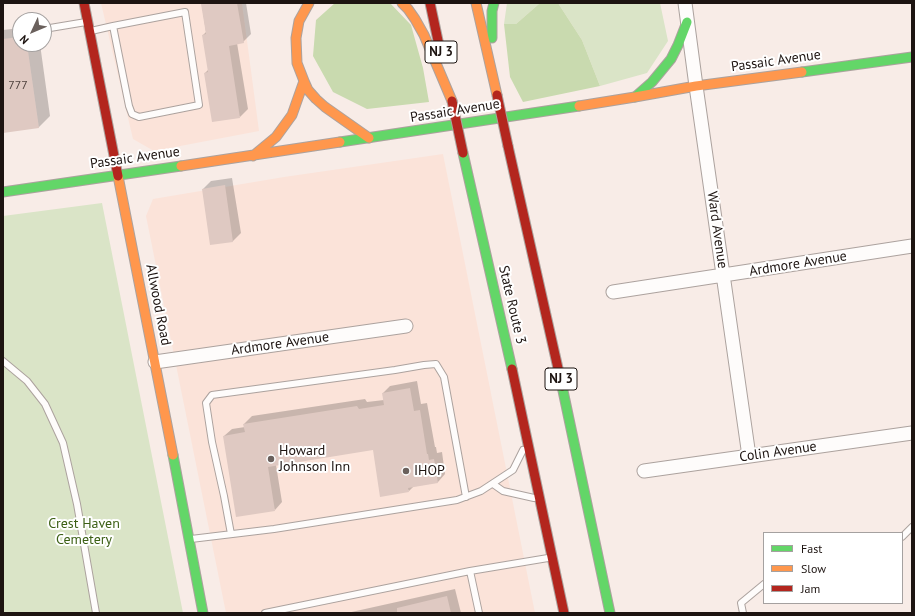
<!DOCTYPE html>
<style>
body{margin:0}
#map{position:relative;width:915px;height:616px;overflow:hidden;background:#f8ece7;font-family:"PT Sans",sans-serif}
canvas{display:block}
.frame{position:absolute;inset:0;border:4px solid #1d1411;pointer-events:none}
.legend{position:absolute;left:763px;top:532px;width:140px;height:72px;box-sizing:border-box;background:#fff;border:1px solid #a5a1a0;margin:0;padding:5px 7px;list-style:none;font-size:12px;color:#1d1411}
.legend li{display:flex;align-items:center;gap:8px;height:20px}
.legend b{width:20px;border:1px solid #a5a1a0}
.north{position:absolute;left:12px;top:12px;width:40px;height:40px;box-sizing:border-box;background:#fff;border:1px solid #a5a1a0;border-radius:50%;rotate:226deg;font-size:11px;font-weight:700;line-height:16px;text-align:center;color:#1d1411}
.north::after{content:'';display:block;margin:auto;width:14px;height:18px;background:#6a605c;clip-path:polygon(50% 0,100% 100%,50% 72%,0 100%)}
</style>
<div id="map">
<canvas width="915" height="616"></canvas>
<div class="frame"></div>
<ul class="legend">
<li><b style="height:5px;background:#63d668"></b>Fast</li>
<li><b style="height:5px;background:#ff974d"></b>Slow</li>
<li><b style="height:5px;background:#b3261e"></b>Jam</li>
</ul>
<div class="north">N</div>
</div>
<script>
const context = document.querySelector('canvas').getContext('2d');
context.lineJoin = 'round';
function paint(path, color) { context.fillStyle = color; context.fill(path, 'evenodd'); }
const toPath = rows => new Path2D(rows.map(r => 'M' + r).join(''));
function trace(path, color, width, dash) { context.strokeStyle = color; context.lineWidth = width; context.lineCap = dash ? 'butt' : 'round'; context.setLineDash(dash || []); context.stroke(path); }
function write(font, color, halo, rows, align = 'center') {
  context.font = font + ' "PT Sans",sans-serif'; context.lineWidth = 4; context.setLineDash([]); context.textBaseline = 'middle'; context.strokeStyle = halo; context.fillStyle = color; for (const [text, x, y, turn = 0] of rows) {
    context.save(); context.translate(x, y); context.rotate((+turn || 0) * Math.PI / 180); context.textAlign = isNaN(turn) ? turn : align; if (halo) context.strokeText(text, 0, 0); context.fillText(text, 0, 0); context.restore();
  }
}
const built = toPath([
 [101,3,242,3,259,131,154,151,133,139],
 [443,154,535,613,226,613,146,216,153,199,284,177]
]);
const green = toPath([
 [507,3,540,3,516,24,504,24],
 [558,3,660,3,668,41,647,73,600,86,582,40],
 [102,203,183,613,3,613,3,216]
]);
const forest = toPath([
 [335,3,390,3,411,25,423,68,429,102,367,109,333,92,313,56,316,20],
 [540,3,558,3,582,40,600,86,523,102,510,77,504,24,516,24]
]);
const shadow = toPath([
 [203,3,246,3,251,34,243,42,237,43,248,109,240,117,205,73,209,69,203,35,206,32,202,5],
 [20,28,20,44,40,44,50,116,39,127,3,132,3,30],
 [232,178,241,233,233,241,211,244,203,189,211,181],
 [417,381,421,404,427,403,435,447,436,447,437,453,442,452,445,474,438,482,414,486,409,491,374,449,276,465,282,502,275,510,224,436,232,429,245,427,244,424,252,416,365,399,367,402,384,400,383,393,390,386],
 [455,589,461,613,347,613]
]);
const building = toPath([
 [209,3,237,3,244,43,229,46,240,118,212,122,204,73,208,72,202,35,206,34,201,4],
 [20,37,20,44,27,44,39,128,3,133,3,39],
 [225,185,233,242,210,245,202,189],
 [410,388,414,411,420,410,427,454,428,454,429,460,434,459,438,483,408,488,409,492,380,497,373,450,268,467,275,511,236,517,223,436,245,432,243,424,357,406,359,409,384,405,382,393],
 [447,596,451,613,397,613,397,608]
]);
const lane = toPath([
 [44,29,86,22],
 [91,31,113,26,185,12,199,105,139,117,132,114,129,106,113,26],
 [3,361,27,381,45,404,63,443,77,504,96,613],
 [493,484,503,491,534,498],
 [231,534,224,496,212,442,206,403,212,395,395,370,424,365,436,364,444,377,466,497],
 [902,537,912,527],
 [191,539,274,529,457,500,481,491,513,470,523,450],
 [470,571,548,558],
 [265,613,470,571,479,613],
 [743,613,741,603,764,584]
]);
const street = toPath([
 [685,3,696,86,749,456],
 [613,292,912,246],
 [155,362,406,326],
 [644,471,912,433]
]);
const fast = toPath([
 [492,38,492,11,494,3],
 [802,72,912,57],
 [635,97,652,82,671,59,678,45,687,22],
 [340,142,579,106],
 [463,153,512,369],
 [3,192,181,166],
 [562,386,610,613],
 [173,455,203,613]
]);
const slow = toPath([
 [309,3,299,21,296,38,297,63,304,81,308,90,316,99,325,107,369,138],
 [402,3,408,9,415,19,424,35,452,101],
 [476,3,497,95],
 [579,106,635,97,696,86,802,72],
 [253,156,276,137,292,115,304,81],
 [181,166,340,142],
 [118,176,173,455]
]);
const jam = toPath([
 [84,3,118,176],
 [430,3,440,50],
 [508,146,562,386],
 [512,369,564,613]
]);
const jamBridge = toPath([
 [497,95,508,146],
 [452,101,463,153]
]);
const markers = [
 [271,459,4,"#6a605c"],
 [406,471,4,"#6a605c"]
];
const numberNames = [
 ["777",18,86]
];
const shields = [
 [441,52,32],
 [561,379,32]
];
const shieldNames = [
 ["NJ 3",441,52],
 ["NJ 3",561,379]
];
const streetNames = [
 ["Passaic Avenue",776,61,-8],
 ["Passaic Avenue",455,111,-9],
 ["Passaic Avenue",135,158,-8],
 ["Ward Avenue",717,230,82],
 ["Ardmore Avenue",798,264,-9],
 ["Allwood Road",158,305,79],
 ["State Route 3",512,305,77],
 ["Ardmore Avenue",280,344,-8],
 ["Colin Avenue",778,452,-8]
];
const poiNames = [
 ["Howard",279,451],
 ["Johnson Inn",279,467],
 ["IHOP",414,471]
];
const parkNames = [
 ["Crest Haven",84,524],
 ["Cemetery",84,540]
];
paint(built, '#fbe3d9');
paint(green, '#dae4c7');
paint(forest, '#c9daaf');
paint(shadow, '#0003');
paint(building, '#dfc9c2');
trace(lane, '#aca29e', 8);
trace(street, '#aca29e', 15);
trace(fast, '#aca29e', 11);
trace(slow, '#aca29e', 11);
trace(jam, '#aca29e', 11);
trace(lane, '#fefcfb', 6);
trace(street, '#fefcfb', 13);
trace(fast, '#63d668', 9);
trace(slow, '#ff974d', 9);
trace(jam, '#b3261e', 9);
trace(jamBridge, '#aca29e', 11, []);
trace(jamBridge, '#b3261e', 9);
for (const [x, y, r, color] of markers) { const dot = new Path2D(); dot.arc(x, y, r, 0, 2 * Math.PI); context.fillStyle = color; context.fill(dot); trace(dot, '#fff', 1.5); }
write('12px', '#4e413d', null, numberNames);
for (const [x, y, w] of shields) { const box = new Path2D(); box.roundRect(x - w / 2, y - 11, w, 22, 3); context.fillStyle = '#fff'; context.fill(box); trace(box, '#1d1411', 1); }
write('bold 13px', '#1d1411', null, shieldNames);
write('14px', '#1d1411', '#fff', streetNames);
write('14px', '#1d1411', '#fff', poiNames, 'left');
write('14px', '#3d6016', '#fff', parkNames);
</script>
